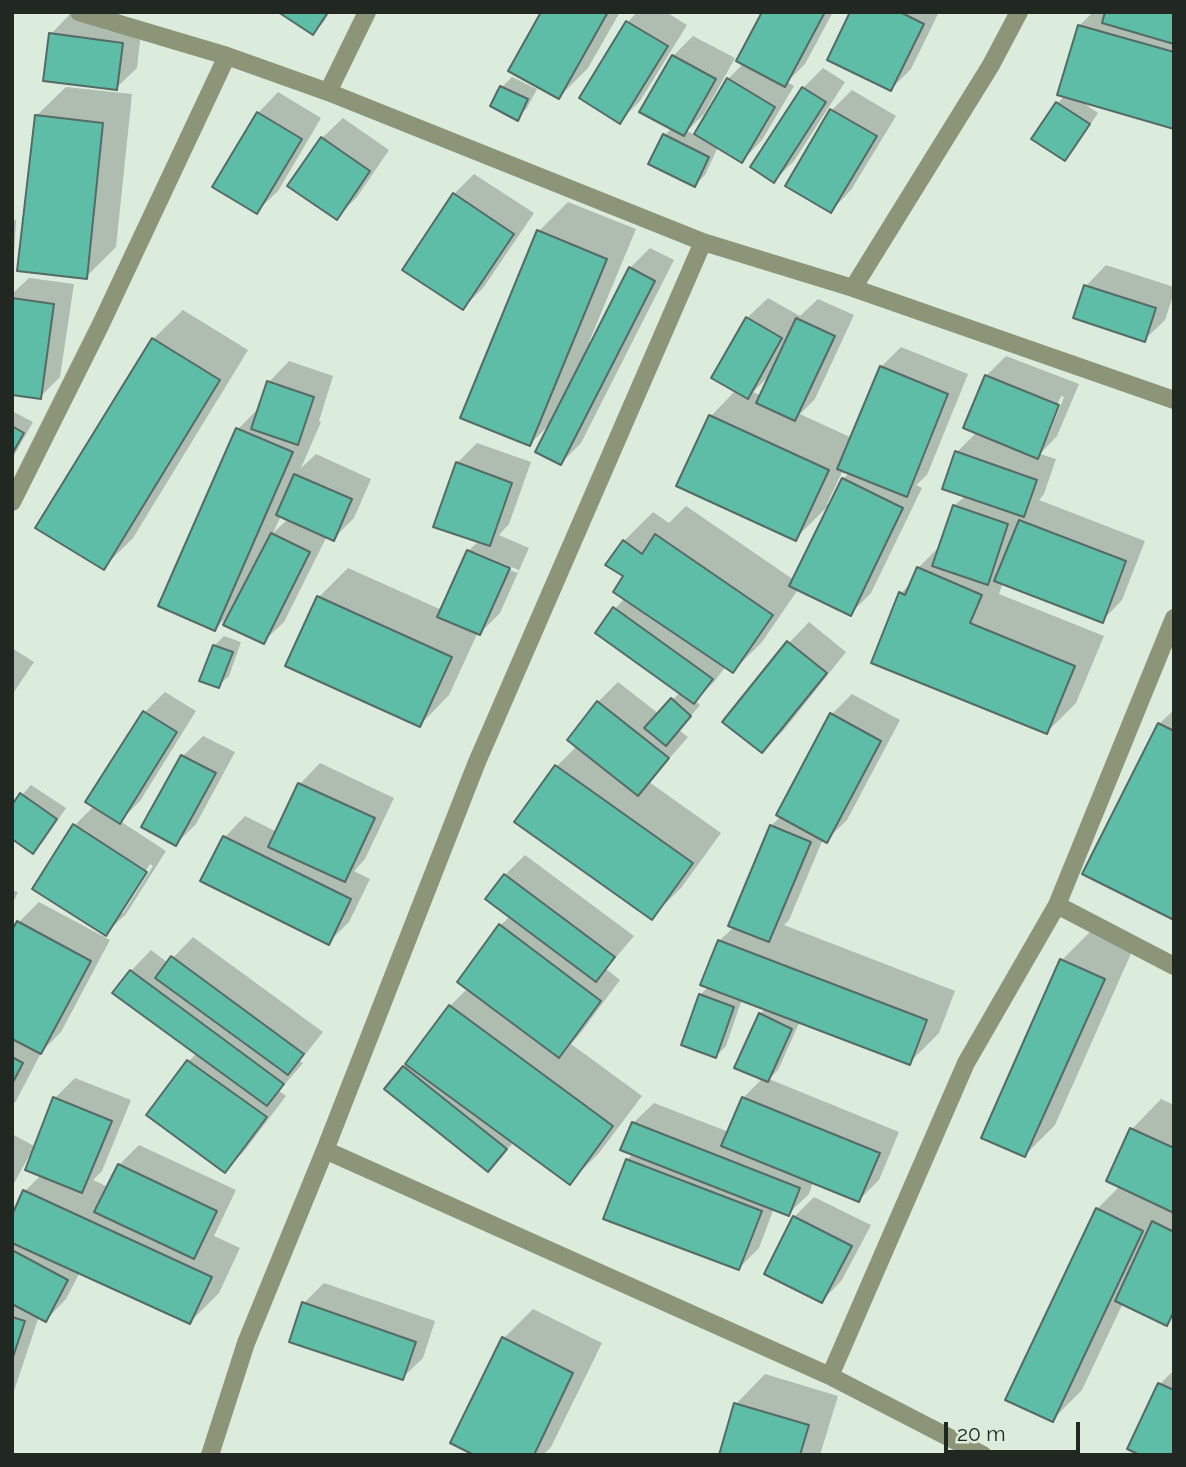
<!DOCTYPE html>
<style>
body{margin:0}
#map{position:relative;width:1186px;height:1467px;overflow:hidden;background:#dbecdc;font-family:Raleway,sans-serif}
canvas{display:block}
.frame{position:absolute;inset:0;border:14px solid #212721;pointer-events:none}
.scale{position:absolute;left:944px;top:1422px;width:136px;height:32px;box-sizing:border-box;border:4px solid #212721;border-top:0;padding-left:9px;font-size:21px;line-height:24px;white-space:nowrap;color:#212721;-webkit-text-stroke:5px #dbecdc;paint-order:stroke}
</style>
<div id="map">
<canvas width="1186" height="1467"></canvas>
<div class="frame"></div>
<div class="scale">20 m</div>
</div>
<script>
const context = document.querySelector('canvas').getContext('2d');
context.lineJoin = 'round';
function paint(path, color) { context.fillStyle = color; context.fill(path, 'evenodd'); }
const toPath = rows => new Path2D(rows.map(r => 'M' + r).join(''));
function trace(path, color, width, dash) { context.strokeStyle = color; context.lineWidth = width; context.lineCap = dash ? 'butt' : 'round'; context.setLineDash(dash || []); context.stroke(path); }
const shadow = toPath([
 [281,12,330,12,323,23,313,33],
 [543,12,620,12,588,68,559,97],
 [637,12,666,12,687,25,640,101,620,121,581,97,628,22],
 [764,12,833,12,805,64,787,82,794,86,762,140,742,161,718,147,705,175,695,185,665,135,672,128,673,56,693,36,735,58,704,114,687,131,695,135,728,79,744,63],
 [852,12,939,12,911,69,891,89],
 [1093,12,1174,12,1174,127,1079,100,1098,113,1074,149,1064,159,1034,139,1058,103,1065,95,1059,94,1080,25],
 [71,13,142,23,137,68,116,88,51,34],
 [823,68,845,82,794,161,774,181,803,88],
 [512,77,537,89,527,108,517,118,502,87],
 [66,87,132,94,116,247,86,277,36,116],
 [852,90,896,116,851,190,831,211,832,110],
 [278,92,321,118,278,191,257,211,215,186,258,113],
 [343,118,389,150,357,197,337,217,322,138],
 [474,174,534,213,483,288,463,308,454,194],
 [568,202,636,229,589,342,592,344,630,268,650,248,674,260,581,443,561,463,550,424,530,444,539,231],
 [12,220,16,220,12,288],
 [1106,265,1174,287,1174,293,1165,320,1144,340,1075,317,1086,286],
 [29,278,74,284,60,377,40,397,12,393,12,294],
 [768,298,800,316,818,299,854,315,815,399,800,414,852,438,881,367,901,347,968,374,927,475,916,485,922,488,871,593,850,614,799,588,762,642,733,671,726,666,714,682,695,701,700,705,679,730,688,737,649,782,721,833,681,888,652,917,556,767,577,746,598,702,618,682,659,714,680,692,615,609,625,598,624,541,653,512,669,523,686,506,794,580,843,479,850,472,843,470,827,504,829,505,795,539,679,485,711,416,736,390,747,318],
 [773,372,762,396,753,392],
 [183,310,248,350,133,538,104,567,153,339],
 [1006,356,1079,384,1057,436,1040,454,1056,459,1044,494,1039,500,1145,541,1122,600,1102,621,1003,582,999,594,1104,636,1076,703,1047,732,901,593,913,581,918,568,941,545,954,506,966,495,957,452,977,432,986,376],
 [1061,396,1064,397,1049,434,1045,434],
 [289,361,333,376,319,421,321,422,301,468,316,454,371,479,354,518,333,539,327,536,284,622,263,642,231,613,215,629,160,605,238,429,261,406,269,382],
 [281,516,288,519,273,533],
 [12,411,33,422,12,459],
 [477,443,531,462,509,524,499,535,529,548,500,613,480,633,478,632,449,695,420,725,319,597,348,568,442,610,468,551,479,541,457,463],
 [475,552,519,570,517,573,475,555],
 [809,622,846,652,783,731,762,751,789,643],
 [224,636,241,642,229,676,218,686,214,646],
 [12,648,34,662,12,695],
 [165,692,196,711,140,801,120,821,166,851,126,914,103,936,105,934,74,826,94,806,145,712],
 [150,864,153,866,123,913,118,913],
 [852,694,900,720,847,820,826,840,823,839,789,920,784,925,955,991,939,1033,909,1063,800,1021,778,1070,769,1079,899,1132,879,1180,859,1200,813,1182,809,1194,788,1214,774,1208,759,1248,739,1268,627,1160,634,1153,633,1123,654,1103,729,1132,743,1098,763,1078,760,1014,766,1008,742,999,726,1046,716,1056,700,995,709,986,719,941,734,927,771,826,781,816,832,714],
 [1174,710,1174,918,1159,724],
 [203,736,235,752,196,824,176,844,183,756],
 [320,763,394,798,365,859,354,871,370,879,349,922,328,943,202,880,225,837,245,816,277,832,300,784],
 [31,785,66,808,43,842,33,852,22,795],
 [525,855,634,936,606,969,620,980,579,1035,571,1044,642,1096,599,1153,569,1183,514,1142,488,1170,387,1089,450,1006,468,988,501,925,511,915,505,875],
 [12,890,18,892,12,905],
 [39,902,110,940,61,1032,42,1051,16,1101,12,1105,12,934,19,922],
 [1091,931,1133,949,1055,1125,1025,1155,1062,960],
 [193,937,323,1032,300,1061,303,1063,279,1091,286,1096,245,1150,225,1171,149,1115,189,1061,197,1053,115,993,131,971,151,950,168,963],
 [75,1078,131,1100,102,1171,93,1180,108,1187,119,1165,139,1145,236,1190,214,1236,240,1248,219,1293,190,1322,80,1272,66,1299,46,1320,39,1316,12,1397,12,1219,25,1191,41,1175,32,1155,30,1154,12,1187,12,1134,36,1147,55,1098],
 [1161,1099,1174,1105,1174,1316,1166,1324,1123,1303,1082,1390,1052,1420,1097,1209,1120,1186,1108,1180,1132,1129],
 [814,1197,871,1225,842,1280,822,1301,794,1217],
 [324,1283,435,1321,423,1358,402,1378,304,1303],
 [533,1309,602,1343,551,1447,543,1455,478,1455,504,1338],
 [1174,1370,1174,1455,1160,1384],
 [765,1374,838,1396,820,1455,721,1455,736,1404]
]);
const building = toPath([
 [278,12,328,12,313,35,278,12],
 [541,12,608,12,559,99,508,71,541,12],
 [762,12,825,12,785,87,736,61,762,12],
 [850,12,900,12,924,24,891,91,827,60,850,12],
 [1105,12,1174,12,1174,44,1102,23,1105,12],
 [626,21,668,46,620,124,579,98,626,21],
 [1078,25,1174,52,1174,129,1057,95,1078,25],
 [49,33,123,43,117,90,43,81,49,33],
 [672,55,716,79,684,136,639,112,672,55],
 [727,78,775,107,742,163,694,134,727,78],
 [500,86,528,99,518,121,490,106,500,86],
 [802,87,826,102,774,183,750,167,802,87],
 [1056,102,1090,124,1065,161,1031,139,1056,102],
 [830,109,877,136,831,213,785,186,830,109],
 [257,112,302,139,257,214,212,187,257,112],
 [35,115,103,123,87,279,17,271,35,115],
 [663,134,709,157,695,187,648,164,663,134],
 [321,137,370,171,337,220,287,186,321,137],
 [453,193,514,234,463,310,402,270,453,193],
 [537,230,607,259,530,446,460,418,537,230],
 [629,267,655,281,561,465,535,452,629,267],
 [1084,285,1156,308,1145,342,1073,318,1084,285],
 [12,298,54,304,41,399,12,395,12,298],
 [746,317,782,338,748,399,711,378,746,317],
 [796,318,835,336,795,421,756,403,796,318],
 [152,338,220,380,104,570,35,528,152,338],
 [880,366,948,394,907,497,837,469,880,366],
 [985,375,1059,405,1038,459,963,428,985,375],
 [267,381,314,397,298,445,251,429,267,381],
 [709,415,829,470,796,541,676,486,709,415],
 [12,426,24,433,12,454,12,426],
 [236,428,293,452,215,631,158,606,236,428],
 [955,451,1037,480,1024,517,942,489,955,451],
 [456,462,512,483,490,546,433,527,456,462],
 [294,474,352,499,334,541,276,515,294,474],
 [842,478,903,508,851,616,789,586,842,478],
 [953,505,1008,524,988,585,932,566,953,505],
 [1019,520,1126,561,1103,623,994,581,1019,520],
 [271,533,310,552,264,644,223,625,271,533],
 [655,534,773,615,733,673,613,592,623,576,605,565,623,540,642,554,655,534],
 [467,550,510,568,480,635,437,617,467,550],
 [917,567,982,595,970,623,1075,666,1047,734,871,663,899,592,905,595,917,567],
 [317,596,452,657,420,727,285,666,317,596],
 [613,607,713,679,694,704,595,633,613,607],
 [787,641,827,673,762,753,722,722,787,641],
 [213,645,233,652,219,688,199,681,213,645],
 [671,698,691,716,666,746,644,728,671,698],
 [597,701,669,758,638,796,567,740,597,701],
 [143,711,177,732,120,824,85,802,143,711],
 [830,713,881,741,827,843,776,815,830,713],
 [1158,723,1174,731,1174,920,1082,874,1158,723],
 [181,755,216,773,176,846,141,827,181,755],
 [555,765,693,863,652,920,514,822,555,765],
 [298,783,375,818,345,882,268,847,298,783],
 [20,793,57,819,33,854,12,839,12,805,20,793],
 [73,824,147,872,106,936,32,889,73,824],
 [770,825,811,842,769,942,728,926,770,825],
 [223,836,351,899,329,945,200,881,223,836],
 [504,874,615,957,596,982,485,899,504,874],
 [17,921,91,961,41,1054,12,1039,12,930,17,921],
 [499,924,601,1001,559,1058,457,982,499,924],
 [718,940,927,1020,910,1065,700,985,718,940],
 [171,956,304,1054,288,1075,155,978,171,956],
 [1060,959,1105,979,1025,1157,981,1138,1060,959],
 [130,970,284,1084,267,1106,112,993,130,970],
 [699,994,734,1007,716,1058,681,1045,699,994],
 [449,1005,613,1126,570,1185,405,1064,449,1005],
 [759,1013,792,1029,768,1082,734,1068,759,1013],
 [12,1057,23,1063,12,1084,12,1057],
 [187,1060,267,1117,225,1173,146,1115,187,1060],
 [403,1066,507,1149,488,1172,384,1089,403,1066],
 [53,1097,112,1121,82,1193,25,1170,53,1097],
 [742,1097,880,1153,859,1202,721,1146,742,1097],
 [632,1122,800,1188,789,1216,620,1150,632,1122],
 [1130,1128,1174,1148,1174,1213,1106,1181,1130,1128],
 [626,1159,762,1211,739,1270,603,1219,626,1159],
 [118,1164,217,1211,194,1259,94,1212,118,1164],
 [23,1190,212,1277,190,1324,12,1243,12,1215,23,1190],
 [1096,1208,1143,1231,1053,1422,1005,1400,1096,1208],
 [793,1216,852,1246,822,1303,764,1274,793,1216],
 [1152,1221,1174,1232,1174,1311,1167,1326,1115,1301,1152,1221],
 [12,1250,68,1280,46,1322,12,1304,12,1250],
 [302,1302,416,1342,403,1380,289,1342,302,1302],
 [12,1317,25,1321,12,1360,12,1317],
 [502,1337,573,1373,534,1455,474,1455,450,1443,502,1337],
 [1158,1383,1174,1390,1174,1455,1140,1455,1127,1449,1158,1383],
 [734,1403,809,1425,800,1455,719,1455,734,1403]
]);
const minor = toPath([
 [79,12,227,56,328,92,703,242,853,288,1174,400],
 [328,92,367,12],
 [853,288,991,65,1019,12],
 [12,502,100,326,227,56],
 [1057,905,1174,966],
 [325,1150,830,1376,983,1455],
 [830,1376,966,1063,1057,905,1174,618],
 [210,1455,246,1343,325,1150,477,762,703,242]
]);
paint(shadow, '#0003');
paint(building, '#5dbda6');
trace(building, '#556b65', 2);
trace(minor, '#8c9577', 18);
</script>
